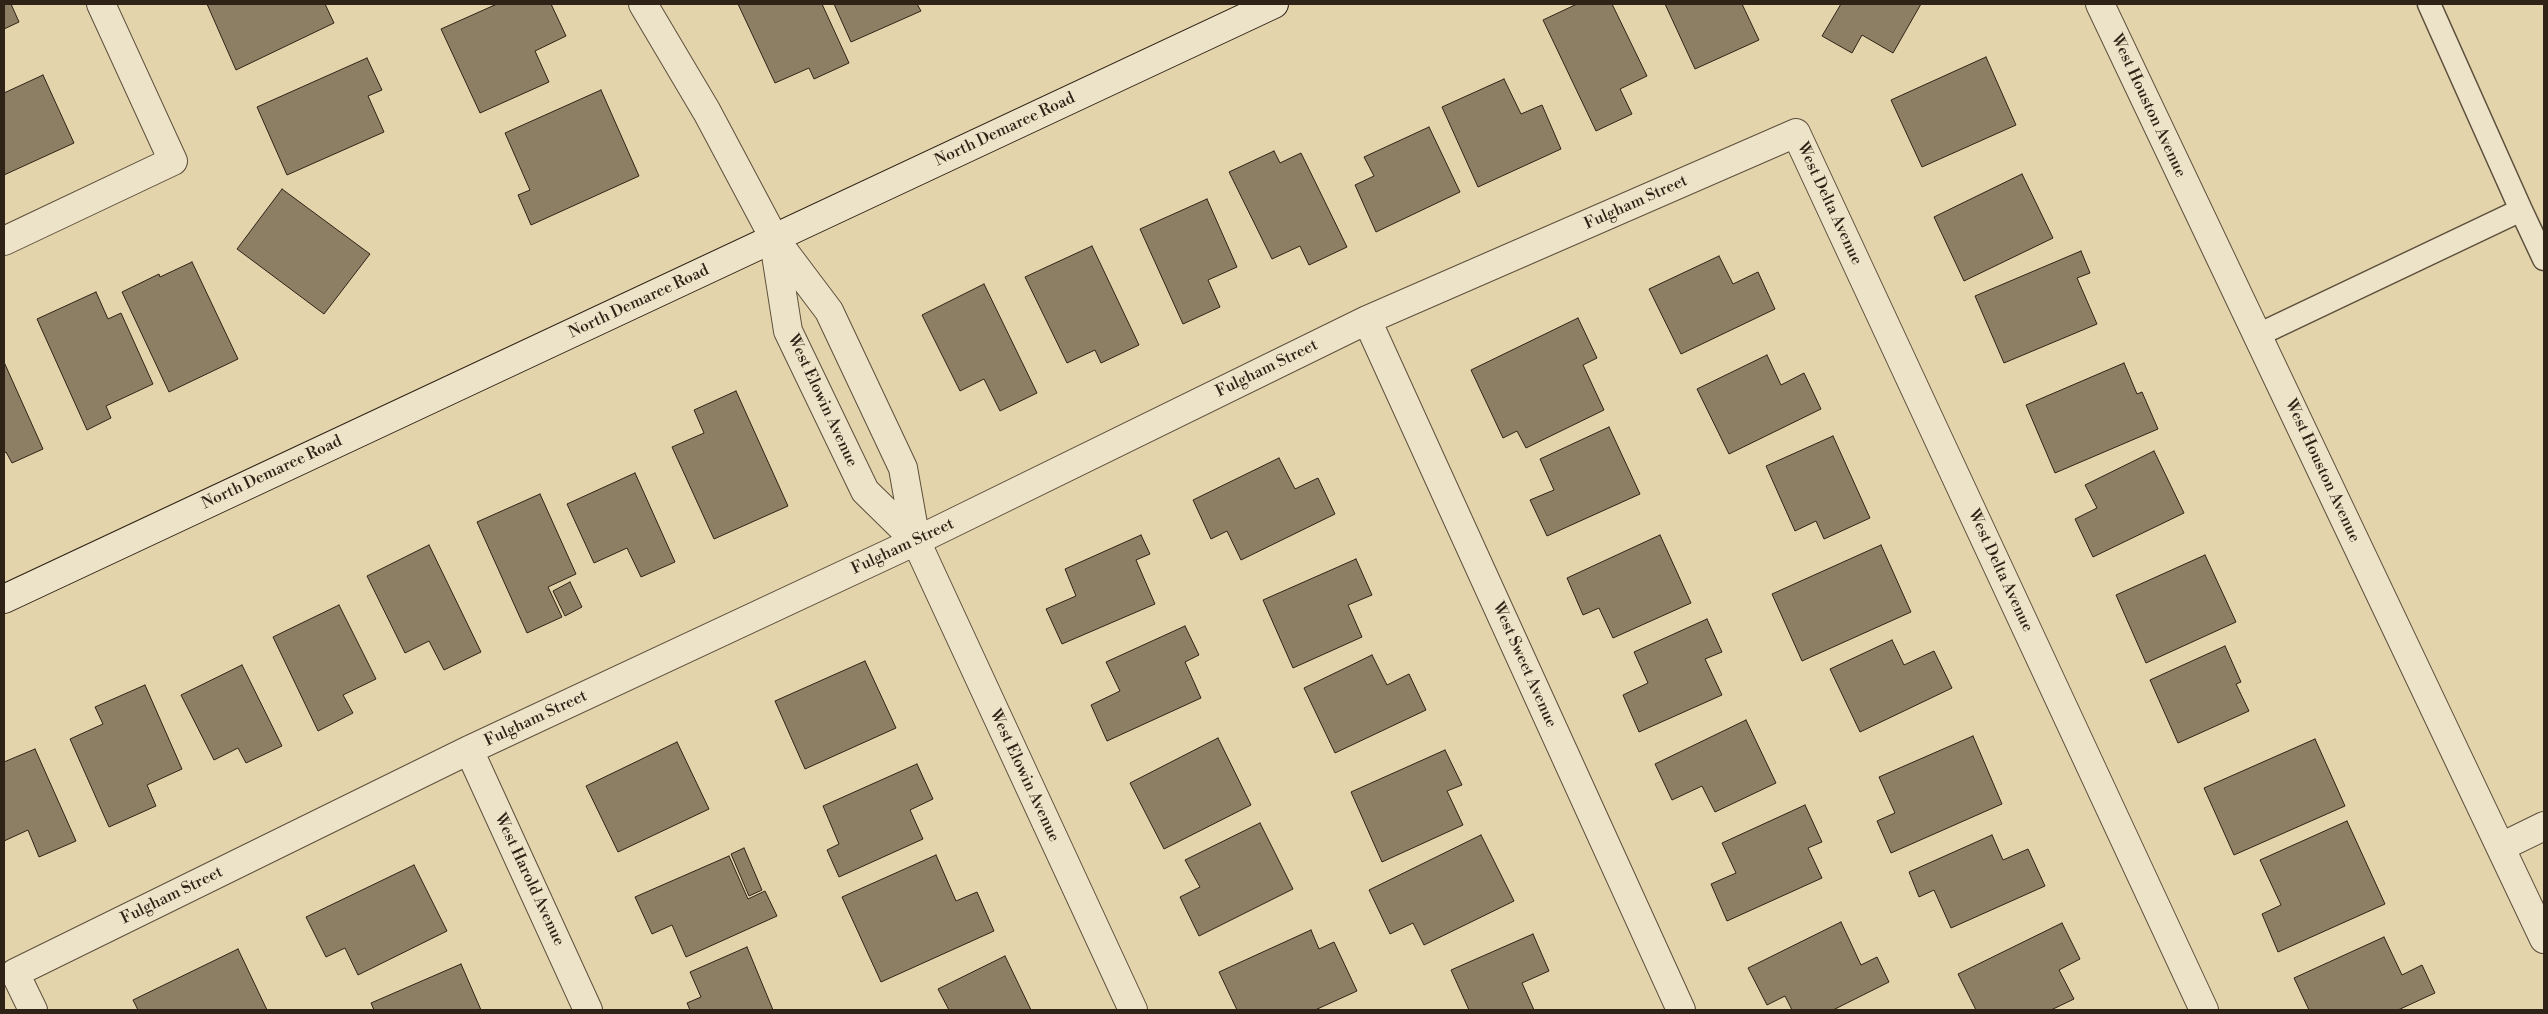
<!DOCTYPE html>
<style>
body{margin:0}
#map{position:relative;width:2548px;height:1014px;overflow:hidden;background:#e4d4ab;font-family:"Libre Bodoni",serif}
canvas{display:block}
.frame{position:absolute;inset:0;border:5px solid #2f2317;pointer-events:none}
</style>
<div id="map">
<canvas width="2548" height="1014"></canvas>
<div class="frame"></div>
</div>
<script>
const context = document.querySelector('canvas').getContext('2d');
context.lineJoin = 'round';
function paint(path, color) { context.fillStyle = color; context.fill(path, 'evenodd'); }
const toPath = rows => new Path2D(rows.map(r => 'M' + r).join(''));
function trace(path, color, width, dash) { context.strokeStyle = color; context.lineWidth = width; context.lineCap = dash ? 'butt' : 'round'; context.setLineDash(dash || []); context.stroke(path); }
function write(font, color, halo, rows, align = 'center') {
  context.font = font + ' "Libre Bodoni",serif'; context.lineWidth = 4; context.setLineDash([]); context.textBaseline = 'middle'; context.strokeStyle = halo; context.fillStyle = color; for (const [text, x, y, turn = 0] of rows) {
    context.save(); context.translate(x, y); context.rotate((+turn || 0) * Math.PI / 180); context.textAlign = isNaN(turn) ? turn : align; if (halo) context.strokeText(text, 0, 0); context.fillText(text, 0, 0); context.restore();
  }
}
const building = toPath([
 [4,4,11,4,19,22,4,29,4,4],
 [207,4,325,4,334,23,236,70,207,4],
 [497,4,551,4,566,36,535,51,549,82,480,113,441,29,497,4],
 [738,4,822,4,849,63,814,79,809,68,775,83,738,4],
 [834,4,917,4,921,11,851,42,834,4],
 [1577,4,1612,4,1647,76,1620,89,1632,114,1596,131,1543,20,1577,4],
 [1665,4,1742,4,1759,40,1695,69,1665,4],
 [1841,4,1921,4,1893,53,1862,35,1852,53,1822,36,1841,4],
 [1986,57,2016,125,1922,167,1891,100,1986,57],
 [367,58,382,90,368,96,384,132,287,175,257,107,367,58],
 [43,75,74,143,4,175,4,93,43,75],
 [1504,79,1521,114,1542,105,1561,149,1478,187,1442,107,1504,79],
 [601,90,639,176,531,225,518,195,530,190,505,133,601,90],
 [1429,127,1460,192,1376,232,1355,185,1374,176,1364,157,1429,127],
 [1274,151,1280,163,1301,153,1347,247,1309,265,1300,246,1272,259,1229,172,1274,151],
 [2022,174,2053,238,1964,281,1934,217,2022,174],
 [282,189,370,254,324,314,237,249,282,189],
 [1207,199,1237,267,1208,280,1220,307,1183,324,1140,229,1207,199],
 [1092,246,1139,345,1101,363,1095,350,1067,363,1025,277,1092,246],
 [2081,251,2090,273,2077,278,2097,324,2004,363,1975,296,2081,251],
 [1719,256,1733,284,1758,272,1775,309,1681,354,1649,289,1719,256],
 [192,262,238,359,169,392,122,292,159,274,160,277,192,262],
 [984,284,1037,393,1000,411,984,379,960,391,922,315,984,284],
 [96,292,108,319,121,313,153,384,106,406,111,418,87,430,37,319,96,292],
 [1578,318,1597,358,1583,365,1604,410,1526,448,1517,431,1503,438,1471,370,1578,318],
 [1767,355,1781,385,1804,373,1821,409,1729,454,1697,389,1767,355],
 [4,362,43,449,12,463,6,452,4,453,4,362],
 [2124,363,2137,394,2142,392,2158,429,2055,473,2026,405,2124,363],
 [736,391,788,506,714,539,672,447,704,433,694,410,736,391],
 [1609,427,1640,494,1547,536,1530,500,1554,490,1540,459,1609,427],
 [1833,436,1870,518,1824,539,1816,521,1795,531,1766,466,1833,436],
 [2154,451,2184,513,2093,557,2075,519,2097,508,2085,485,2154,451],
 [1279,458,1295,489,1318,478,1335,514,1241,560,1227,531,1211,539,1193,500,1279,458],
 [635,473,675,562,641,577,627,548,594,563,567,504,635,473],
 [540,494,576,574,548,587,562,617,527,633,477,522,540,494],
 [1141,535,1150,554,1136,560,1155,604,1062,644,1046,609,1076,596,1065,569,1141,535],
 [1660,535,1691,603,1613,638,1599,608,1583,615,1567,578,1660,535],
 [429,545,481,652,444,670,429,641,405,653,367,576,429,545],
 [1881,545,1911,612,1802,661,1772,594,1881,545],
 [2205,555,2236,622,2146,663,2116,595,2205,555],
 [1356,559,1372,595,1348,605,1362,637,1293,668,1263,600,1356,559],
 [570,582,582,607,565,616,553,591,570,582],
 [339,605,376,679,343,695,353,713,318,731,273,637,339,605],
 [1707,619,1722,652,1705,659,1722,695,1639,732,1623,695,1648,683,1634,652,1707,619],
 [1185,626,1199,655,1185,662,1201,698,1107,741,1091,705,1120,691,1106,662,1185,626],
 [1892,640,1904,665,1934,651,1952,688,1860,732,1830,669,1892,640],
 [2225,646,2241,682,2236,684,2249,711,2178,743,2150,680,2225,646],
 [1372,655,1387,685,1409,674,1426,710,1335,753,1304,688,1372,655],
 [865,661,896,728,805,769,775,701,865,661],
 [242,665,282,746,246,763,238,748,214,760,181,695,242,665],
 [145,685,182,769,147,785,156,806,109,827,70,739,103,724,95,707,145,685],
 [1746,720,1776,783,1715,812,1702,786,1672,800,1655,764,1746,720],
 [1973,736,2002,804,1891,853,1877,821,1895,813,1879,777,1973,736],
 [1218,738,1251,805,1164,849,1130,783,1218,738],
 [2315,739,2345,806,2234,855,2204,788,2315,739],
 [677,742,709,809,618,852,586,786,677,742],
 [35,749,76,841,39,857,28,830,4,841,4,762,35,749],
 [1445,750,1462,785,1447,791,1463,825,1382,862,1351,792,1445,750],
 [917,764,933,799,910,810,923,839,839,877,827,850,839,844,823,806,917,764],
 [1805,805,1822,842,1808,848,1822,878,1727,921,1711,884,1736,873,1722,843,1805,805],
 [2347,821,2385,904,2278,952,2262,914,2281,905,2260,860,2347,821],
 [1260,823,1293,889,1199,936,1180,897,1200,887,1185,860,1260,823],
 [1481,835,1514,901,1424,945,1413,923,1390,934,1369,890,1481,835],
 [1992,835,2003,860,2028,849,2045,886,1951,928,1934,890,1919,897,1909,872,1992,835],
 [744,848,762,890,749,896,731,854,744,848],
 [936,855,956,901,977,892,994,931,881,982,842,897,936,855],
 [729,856,748,899,765,891,777,916,686,957,672,925,652,934,635,897,729,856],
 [414,865,447,931,358,975,345,948,326,957,306,917,414,865],
 [1841,922,1861,965,1877,957,1889,982,1833,1010,1792,1010,1785,996,1767,1005,1748,968,1841,922],
 [2062,923,2080,959,2059,970,2074,999,2051,1010,1976,1010,1958,974,2062,923],
 [1311,930,1319,949,1334,942,1357,991,1315,1010,1237,1010,1219,972,1311,930],
 [1533,934,1549,971,1522,983,1534,1010,1469,1010,1451,970,1533,934],
 [2384,937,2402,975,2422,965,2435,993,2398,1010,2309,1010,2294,978,2384,937],
 [747,947,773,1010,690,1010,687,1003,701,997,690,972,747,947],
 [238,949,267,1010,138,1010,133,1000,238,949],
 [1005,956,1031,1010,949,1010,938,989,1005,956],
 [461,964,481,1010,374,1010,371,1003,461,964]
]);
const service = toPath([
 [2429,4,2521,210],
 [2258,335,2521,210,2544,259]
]);
const minor = toPath([
 [643,4,707,112,774,238,829,311,903,468,916,541,1133,1010],
 [4,241,173,161,101,4],
 [774,242,788,331,865,491,916,541],
 [1367,320,1681,1010],
 [469,750,588,1010],
 [2501,847,2544,826],
 [33,1010,15,973,469,750,916,541,1367,320,1796,133,2204,1010]
]);
const tertiary = toPath([
 [2100,4,2544,939]
]);
const secondary = toPath([
 [4,599,1274,4]
]);
const streetNames = [
 ["West Houston Avenue",2148,106,65],
 ["North Demaree Road",1005,130,-25],
 ["Fulgham Street",1636,203,-24],
 ["West Delta Avenue",1829,204,65],
 ["North Demaree Road",639,302,-25],
 ["Fulgham Street",1267,369,-26],
 ["West Elowin Avenue",822,401,65],
 ["West Houston Avenue",2322,471,65],
 ["North Demaree Road",272,473,-25],
 ["Fulgham Street",903,547,-25],
 ["West Delta Avenue",2000,571,65],
 ["West Sweet Avenue",1524,665,66],
 ["Fulgham Street",536,719,-25],
 ["West Elowin Avenue",1024,776,65],
 ["West Harold Avenue",529,880,65],
 ["Fulgham Street",172,896,-26]
];
paint(building, '#8d7f64');
trace(building, '#2f2317', 1);
trace(service, '#5c4f3c', 25);
trace(minor, '#5c4f3c', 30);
trace(tertiary, '#5c4f3c', 30);
trace(secondary, '#2f2317', 30);
trace(service, '#ede3c8', 22);
trace(minor, '#ede3c8', 28);
trace(tertiary, '#ede3c8', 28);
trace(secondary, '#ede3c8', 28);
write('16px', '#2f2317', '#ede3c8', streetNames);
</script>
